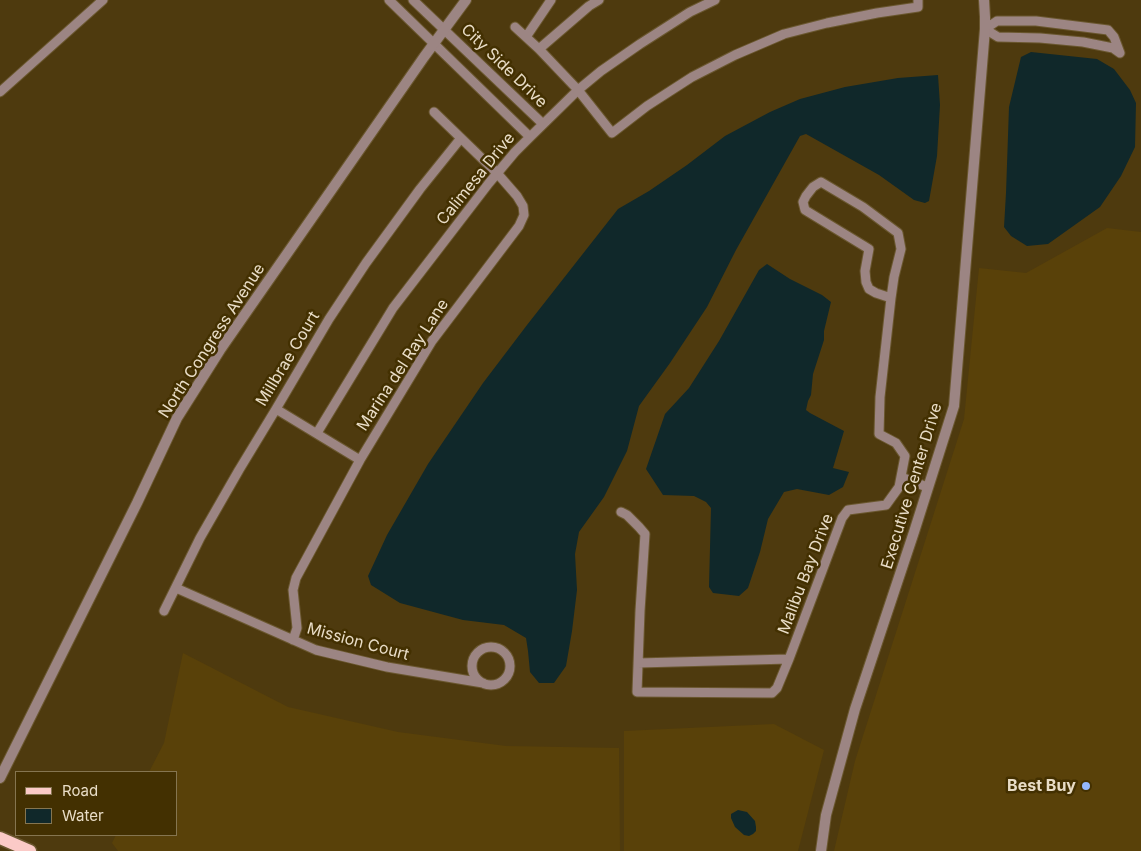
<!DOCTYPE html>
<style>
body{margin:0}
#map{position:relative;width:1141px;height:851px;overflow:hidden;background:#4e3a0e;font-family:Inter,sans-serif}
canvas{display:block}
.legend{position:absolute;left:15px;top:771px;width:162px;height:65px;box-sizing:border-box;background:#433001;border:1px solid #857550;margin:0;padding:6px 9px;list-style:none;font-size:15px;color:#e9ddc7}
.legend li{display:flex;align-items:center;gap:10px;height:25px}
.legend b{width:25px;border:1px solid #857550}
</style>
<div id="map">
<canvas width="1141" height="851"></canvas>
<ul class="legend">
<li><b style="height:6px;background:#fbcac7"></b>Road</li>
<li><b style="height:14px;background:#10282a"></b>Water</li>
</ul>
</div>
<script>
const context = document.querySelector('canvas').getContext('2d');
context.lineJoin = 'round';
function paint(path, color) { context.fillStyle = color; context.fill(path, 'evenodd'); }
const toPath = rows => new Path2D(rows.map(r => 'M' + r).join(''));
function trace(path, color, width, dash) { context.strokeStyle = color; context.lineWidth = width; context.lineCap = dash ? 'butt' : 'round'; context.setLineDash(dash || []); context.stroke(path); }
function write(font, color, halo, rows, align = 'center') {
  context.font = font + ' Inter,sans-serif'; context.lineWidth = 5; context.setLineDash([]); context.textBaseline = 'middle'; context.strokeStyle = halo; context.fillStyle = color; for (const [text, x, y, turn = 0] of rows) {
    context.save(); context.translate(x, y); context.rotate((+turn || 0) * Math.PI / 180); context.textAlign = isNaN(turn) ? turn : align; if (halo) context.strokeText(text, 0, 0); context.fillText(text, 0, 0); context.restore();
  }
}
const built = toPath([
 [1107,228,1141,232,1141,851,834,851,855,761,964,419,979,268,1026,273],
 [183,653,288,707,398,732,506,746,619,748,620,851,118,851,112,843,116,835,176,835,176,772,149,772,164,743],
 [774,724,824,750,798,851,624,851,624,731]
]);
const water = toPath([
 [1031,52,1097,59,1114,69,1130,90,1136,103,1135,147,1121,176,1100,207,1048,244,1027,246,1011,236,1004,227,1006,193,1009,107,1021,57],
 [938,75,940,105,937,156,929,201,925,203,914,200,879,175,806,134,800,136,736,250,707,307,670,363,639,406,627,451,604,497,579,532,575,554,577,590,572,631,566,666,554,683,539,683,530,672,528,651,526,638,504,625,463,620,400,603,371,585,368,576,387,535,428,464,483,383,527,325,618,209,649,191,687,165,725,136,770,112,800,99,845,87,898,78],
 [767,264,790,279,822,295,831,302,824,331,824,340,813,374,811,395,808,401,806,410,810,413,844,431,833,468,849,472,843,487,829,495,797,489,784,492,768,519,760,552,748,588,739,596,713,593,709,587,711,508,706,502,694,496,663,495,646,469,665,414,689,388,719,341,759,270],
 [738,810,747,812,755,821,756,827,756,831,753,834,749,836,744,835,735,827,731,818,731,814]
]);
const minor = toPath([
 [389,0,530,137],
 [413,0,543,124],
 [997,21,1036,21,1108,30,1114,37,1120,53,1113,48,1083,42,1040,38,998,37,985,29,997,21],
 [515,27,539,49,578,90,612,133,647,106,692,77,735,55,784,34,827,23,877,13,918,7,918,0],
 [526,37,551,0],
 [539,49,589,6,599,0],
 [0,92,103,0],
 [276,409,360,460],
 [317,433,393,308,489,183,515,152,530,137,578,90,601,71,640,44,690,12,715,0],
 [901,477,927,487],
 [621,512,627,515,639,527,645,534,640,611,637,692,772,693,777,688,789,659,842,518,848,510,886,505,899,487,905,456,896,443,879,434,880,397,891,298,894,277,901,249,898,233,863,207,821,182,813,187,806,196,803,202,805,210,869,249,865,271,866,282,869,289,876,293,891,298],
 [176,588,316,650,387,667,483,683],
 [164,611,200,538,239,470,276,409,329,319,366,263,420,189,461,138],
 [293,640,297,628,293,590,296,578,360,460,432,341,519,226,524,215,523,206,517,196,497,173,434,112],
 '472 666a19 19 0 1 1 38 0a19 19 0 1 1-38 0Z',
 [638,663,789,659]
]);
const tertiary = toPath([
 [0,778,137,503,177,418,220,350,424,57,466,0],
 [821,851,826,815,855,709,914,532,954,406,985,29,985,17,984,0]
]);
const primary = toPath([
 [0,838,30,851]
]);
const markers = [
 [1086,786,5,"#93b7fd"]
];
const streetNames = [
 ["City Side Drive",504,66,44],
 ["Calimesa Drive",476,179,-51],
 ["North Congress Avenue",212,341,-57],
 ["Millbrae Court",288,359,-59],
 ["Marina del Ray Lane",403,365,-57],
 ["Executive Center Drive",912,486,-73],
 ["Malibu Bay Drive",806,574,-69],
 ["Mission Court",358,642,15]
];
const poiNames = [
 ["Best Buy",1076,786]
];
paint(built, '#594109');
paint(water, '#10282a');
trace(minor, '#6a572f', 11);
trace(tertiary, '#6a572f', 12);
trace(primary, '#6a572f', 15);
trace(minor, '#9c8583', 9);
trace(tertiary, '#9c8583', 10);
trace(primary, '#fbcac7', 12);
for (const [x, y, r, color] of markers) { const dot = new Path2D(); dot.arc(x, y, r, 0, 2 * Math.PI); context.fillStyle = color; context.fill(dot); trace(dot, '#433001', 2); }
write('16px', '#e9ddc7', '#433001', streetNames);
write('bold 16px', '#e9ddc7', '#433001', poiNames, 'right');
</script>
